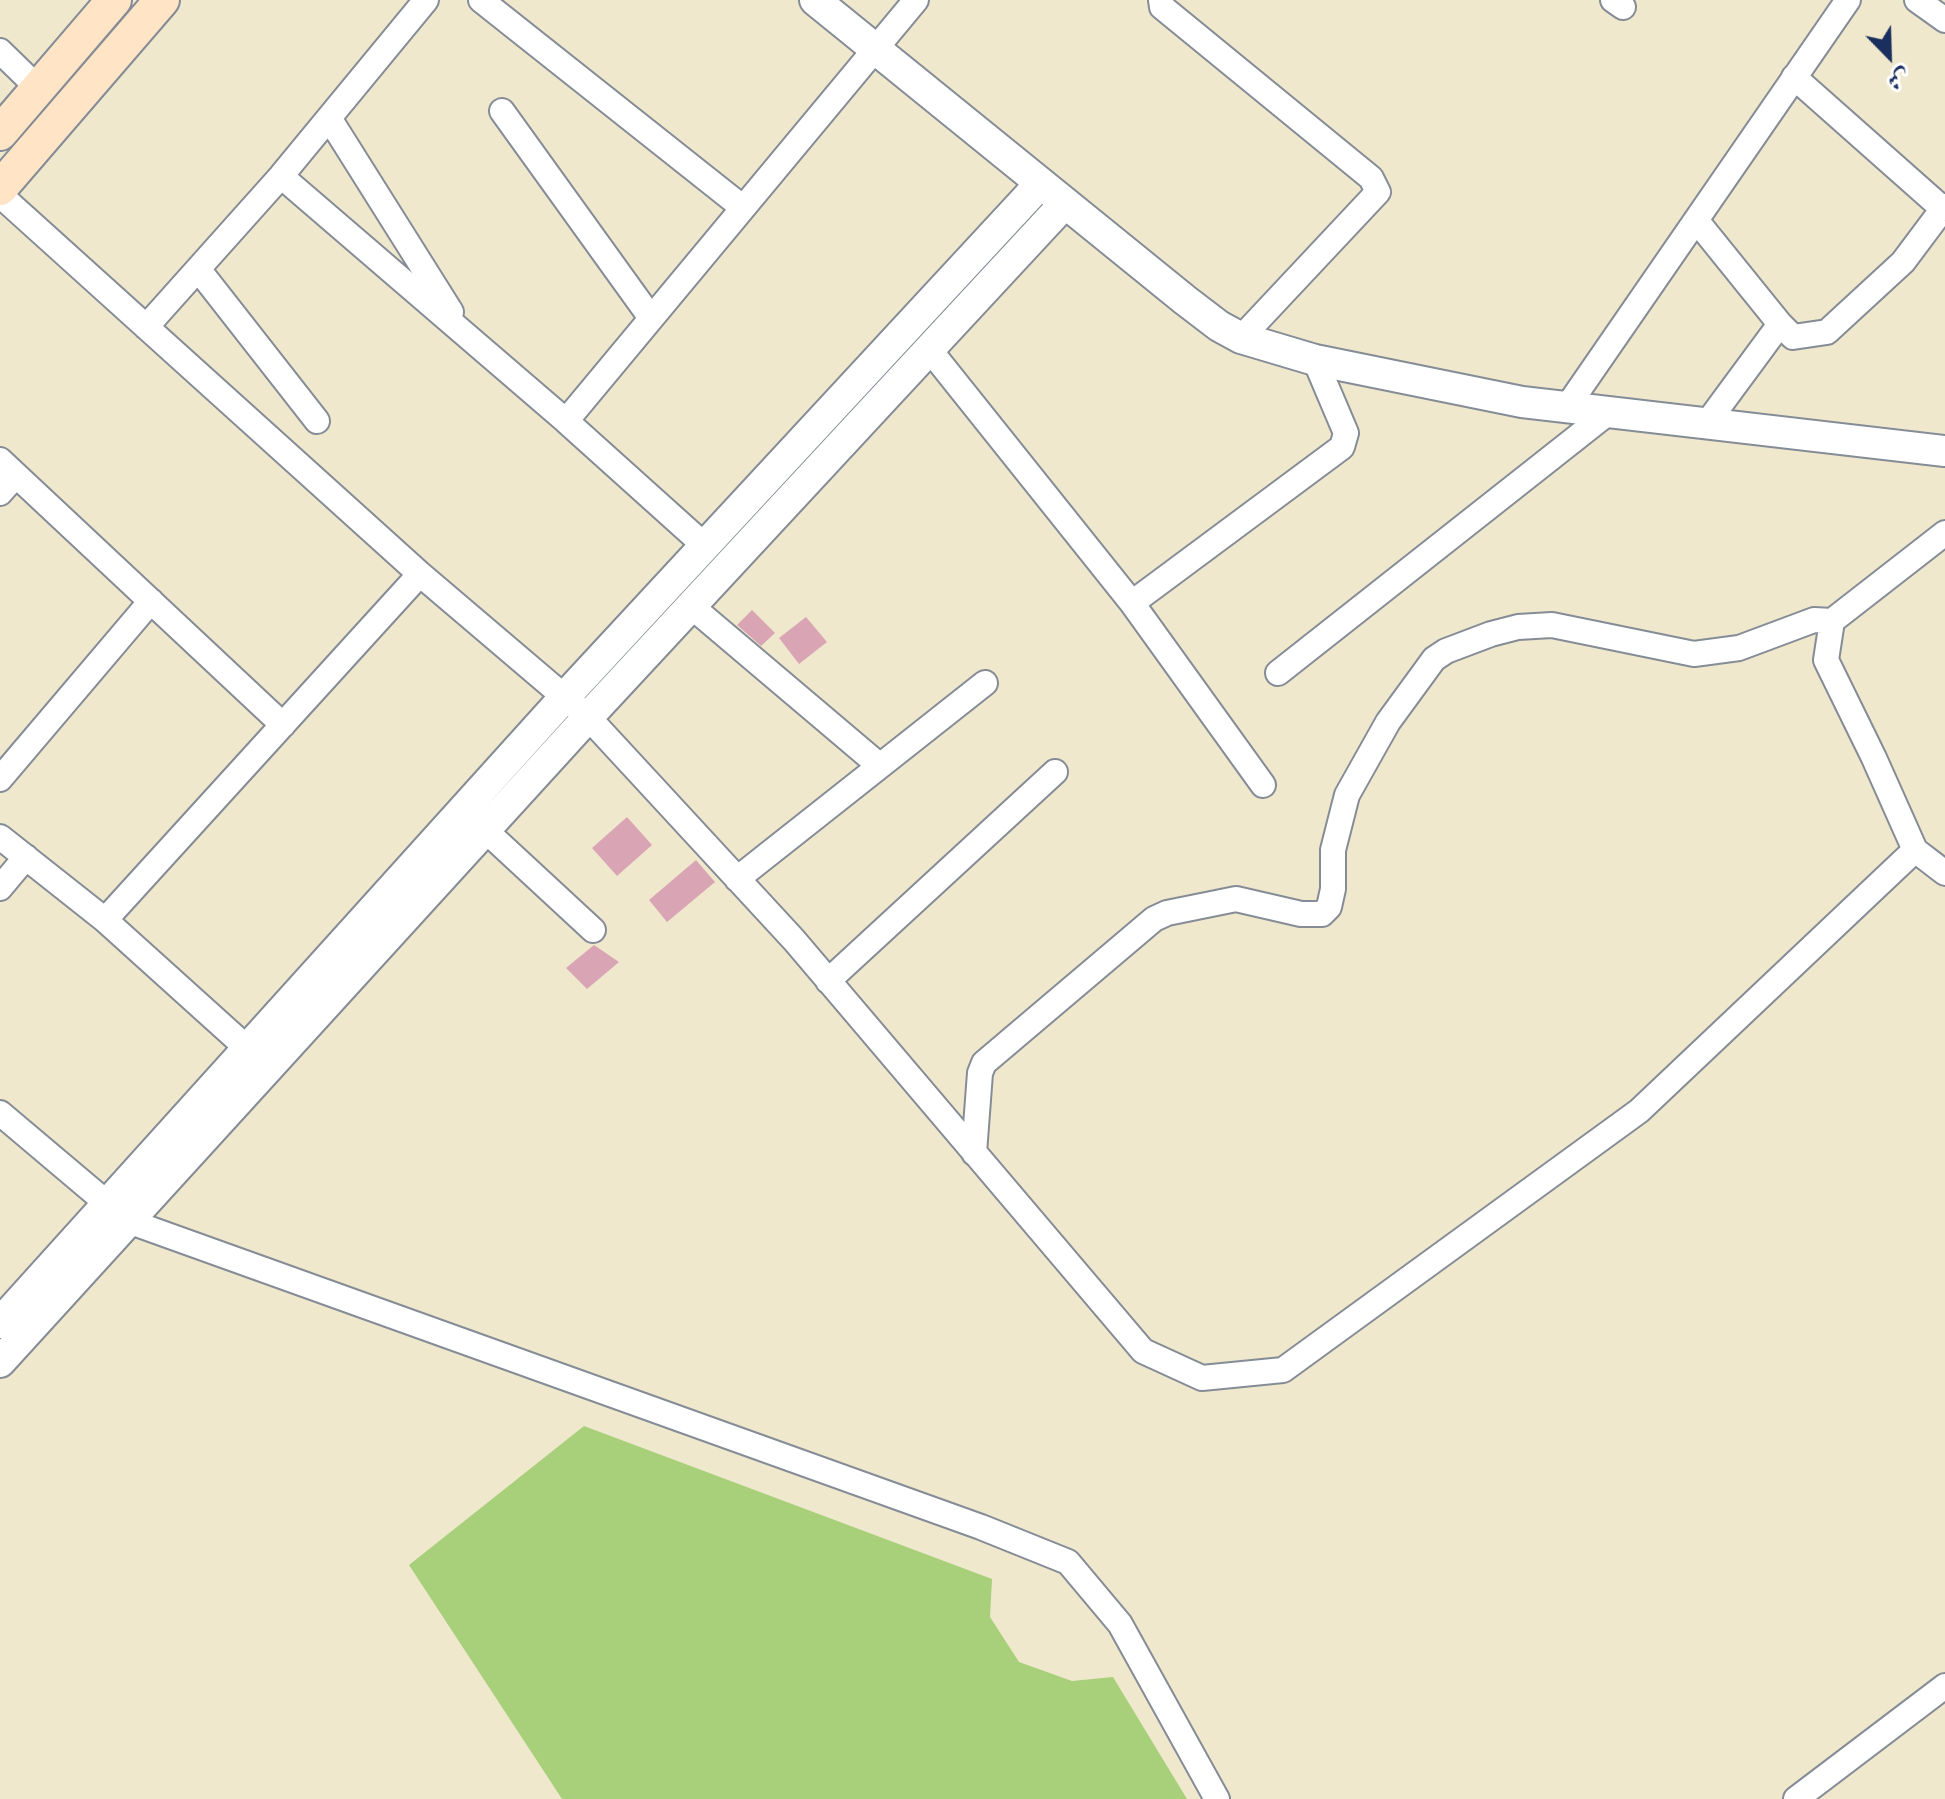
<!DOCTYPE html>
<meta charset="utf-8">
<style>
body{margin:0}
#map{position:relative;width:1945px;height:1799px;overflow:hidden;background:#efe8cd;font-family:"Old Standard TT",Amiri,serif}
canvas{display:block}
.north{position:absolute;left:1849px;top:16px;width:80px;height:80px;-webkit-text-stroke:6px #fff;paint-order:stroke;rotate:157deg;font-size:22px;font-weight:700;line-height:32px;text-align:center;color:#1b2f5e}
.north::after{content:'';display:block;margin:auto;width:28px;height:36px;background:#1b2f5e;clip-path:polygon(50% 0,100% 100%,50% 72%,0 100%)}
</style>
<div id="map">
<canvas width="1945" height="1799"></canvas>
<div class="north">ش</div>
</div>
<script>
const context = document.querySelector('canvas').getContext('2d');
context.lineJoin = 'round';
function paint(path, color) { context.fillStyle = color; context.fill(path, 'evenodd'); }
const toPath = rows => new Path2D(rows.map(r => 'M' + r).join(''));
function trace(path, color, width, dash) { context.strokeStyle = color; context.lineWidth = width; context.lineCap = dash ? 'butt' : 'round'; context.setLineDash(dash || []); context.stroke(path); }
const green = toPath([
 [584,1426,992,1579,990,1617,1019,1662,1072,1681,1113,1677,1187,1799,562,1799,409,1565]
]);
const building = toPath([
 [752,610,775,633,761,646,737,625],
 [806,617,827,642,799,664,779,638],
 [627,817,652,845,617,876,592,848],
 [696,860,715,882,667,922,649,900],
 [594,945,619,962,587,989,566,968]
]);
const minor = toPath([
 [481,0,742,207],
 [1161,0,1162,7,1371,178,1378,192,1241,338],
 [1613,0,1623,7],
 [1917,0,1945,20],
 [0,51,38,88],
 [1794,77,1943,209],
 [502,111,651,318],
 [329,118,451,312],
 [281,176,566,421,705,546],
 [0,195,420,574,588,717,794,940,1143,1351,1202,1378,1283,1370,1639,1111,1915,850],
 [1696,220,1780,324,1793,337,1827,332,1903,262,1945,206],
 [198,269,317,421],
 [146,327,281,176,426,0],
 [929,349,1132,603,1263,785],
 [1567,407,1848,0],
 [566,421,916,0],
 [1707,423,1780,324],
 [0,460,283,725],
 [0,493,16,475],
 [1945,533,1832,621,1826,660,1874,758,1915,850,1945,873],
 [1132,603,1342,447,1346,433,1315,360],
 [691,606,880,766],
 [1278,673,1609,412],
 [0,779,151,601],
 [485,830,593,930],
 [0,837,105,920,248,1049],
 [737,879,985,683],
 [0,888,26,857],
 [105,920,420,574],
 [828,981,1055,772],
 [0,1113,128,1221,981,1527,1068,1562,1120,1624,1217,1799],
 [974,1153,980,1073,984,1063,1154,919,1167,913,1236,899,1301,914,1322,914,1329,907,1333,889,1333,850,1347,795,1388,722,1434,659,1446,651,1491,634,1518,627,1552,625,1694,654,1739,648,1814,620,1832,621],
 [1796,1799,1945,1686]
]);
const tertiary = toPath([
 [815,0,1185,300,1219,326,1241,338,1315,360,1522,402,1945,451],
 [0,1323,563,699,1040,184],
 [0,1362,588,717,1065,203]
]);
const secondary = toPath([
 [0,133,114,0],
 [0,188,162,0]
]);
paint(green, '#a8cf79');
paint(building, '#d9a5b5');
trace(minor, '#858c96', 28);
trace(tertiary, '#858c96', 34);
trace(secondary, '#858c96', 38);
trace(minor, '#fff', 24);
trace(tertiary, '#fff', 30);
trace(secondary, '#ffe4c6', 34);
</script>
